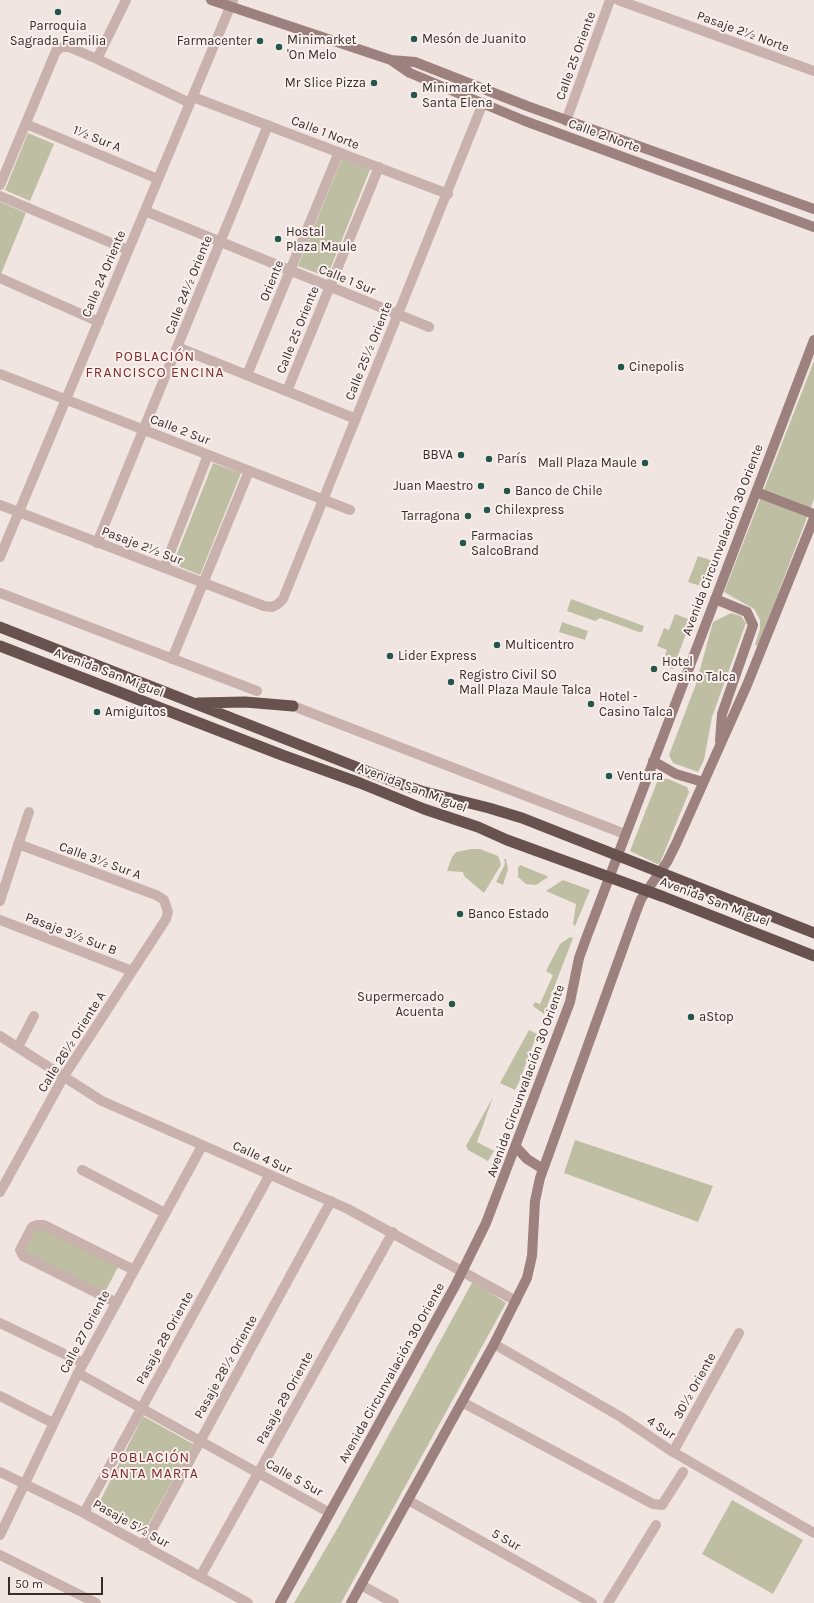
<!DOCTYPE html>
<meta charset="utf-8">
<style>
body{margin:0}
#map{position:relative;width:814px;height:1603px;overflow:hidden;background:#f1e5e1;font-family:Karla,sans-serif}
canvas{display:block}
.scale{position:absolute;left:8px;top:1577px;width:95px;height:18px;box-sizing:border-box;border:2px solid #382c2b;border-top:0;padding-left:5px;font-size:12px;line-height:14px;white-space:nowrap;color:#382c2b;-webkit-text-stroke:3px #f9f0ed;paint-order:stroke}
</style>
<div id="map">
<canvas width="814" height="1603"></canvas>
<div class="scale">50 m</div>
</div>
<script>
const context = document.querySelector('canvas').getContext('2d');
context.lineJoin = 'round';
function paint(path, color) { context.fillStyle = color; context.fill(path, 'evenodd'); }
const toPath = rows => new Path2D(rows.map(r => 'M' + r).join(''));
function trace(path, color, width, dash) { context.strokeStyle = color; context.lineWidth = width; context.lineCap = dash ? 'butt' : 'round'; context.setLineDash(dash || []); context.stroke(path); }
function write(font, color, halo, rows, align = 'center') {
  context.font = font + ' Karla,sans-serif'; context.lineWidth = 4; context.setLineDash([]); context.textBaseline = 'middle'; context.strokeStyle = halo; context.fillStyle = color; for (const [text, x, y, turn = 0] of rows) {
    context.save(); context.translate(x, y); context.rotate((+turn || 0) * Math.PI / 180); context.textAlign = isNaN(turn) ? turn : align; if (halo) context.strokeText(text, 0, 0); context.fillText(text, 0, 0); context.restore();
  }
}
const green = toPath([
 [28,133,54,144,30,201,5,190],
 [343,156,371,167,327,277,298,266],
 [0,202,26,213,1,274,0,274],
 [814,361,814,499,758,646,755,645,760,629,760,620,754,609,724,592],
 [213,463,241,473,200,575,173,564],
 [698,556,713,561,704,587,688,582],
 [571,599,644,626,642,632,639,632,600,618,595,621,567,611],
 [731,613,741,616,746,623,712,717,704,760,698,772,673,763,669,755,696,684,713,622],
 [675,614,691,620,673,669,661,665,667,650,657,646,664,628,669,630],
 [562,622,588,631,585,640,559,632],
 [662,779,668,779,687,787,689,792,660,863,657,864,630,851,657,782],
 [471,849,480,849,498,856,500,861,501,865,484,893,464,876,463,872,447,871,452,857,456,852],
 [504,859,506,859,508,869,503,885,496,882,505,864],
 [520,865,547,876,548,877,536,885,526,884,518,877,518,868],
 [563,880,590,890,575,926,573,924,576,904,546,891],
 [570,937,573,938,544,1014,533,1006,535,1002,540,1004,553,975,546,971,560,944],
 [529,1030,537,1034,519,1082,515,1090,500,1083],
 [493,1097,477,1142,494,1151,488,1161,468,1150,466,1146],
 [575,1140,713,1186,698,1222,564,1173],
 [35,1224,118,1267,104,1294,20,1251],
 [473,1281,506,1303,341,1603,294,1603,340,1524],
 [143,1416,193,1444,143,1534,97,1507],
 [732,1500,803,1540,773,1594,702,1554]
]);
const minor = toPath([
 [618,0,814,71],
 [97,59,126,0],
 [193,97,448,194],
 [566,121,610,0],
 [26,124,158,179],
 [0,185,56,51,62,47,69,47,97,59,190,103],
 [0,196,128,250],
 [145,211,429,327],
 [0,278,99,322],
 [177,347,356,419],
 [0,374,350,510],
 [247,375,339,152],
 [287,391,379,167],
 [0,505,264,606,272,607,278,604,283,599,323,500,483,103],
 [97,543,268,125],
 [0,557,233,0],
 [164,568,208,455],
 [0,593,257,691],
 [172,659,249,471],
 [293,706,625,834],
 [0,901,29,812],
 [0,920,132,971],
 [0,1036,102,1101,348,1209,516,1301],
 [18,1047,34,1016],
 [82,1170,165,1213],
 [0,1192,64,1076,166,919,168,912,164,900,156,895,18,844],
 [115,1302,23,1256,20,1250,32,1227,37,1225,44,1225,134,1270],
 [0,1323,83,1363],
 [494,1344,621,1417,673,1452,814,1533],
 [78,1373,330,1513],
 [0,1396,53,1423],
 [462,1402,653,1504,662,1505,683,1472],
 [673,1452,739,1333],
 [0,1472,84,1513,248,1603],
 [408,1500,592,1603],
 [84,1513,269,1176],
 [0,1535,78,1373,202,1146],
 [143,1546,331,1201],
 [0,1555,96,1603],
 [200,1577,393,1232],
 [361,1585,394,1603],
 [608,1603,656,1525]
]);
const secondary = toPath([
 [211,0,391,60,415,62,527,106,814,209],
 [391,60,410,73,525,121,814,227],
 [756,492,814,514],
 [715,599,747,612,753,625,722,714,720,741],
 [653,761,676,774,703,782],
 [516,1147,527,1159,543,1169],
 [280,1603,455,1286,486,1223,570,1002,579,958,587,936,814,340],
 [351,1603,494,1344,527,1278,532,1256,535,1201,540,1178,636,912,641,899,667,862,676,844,747,685,814,518]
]);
const trunk = toPath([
 [0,627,387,779,421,791,489,808,522,818,814,933],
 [0,646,282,755,360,783,424,809,478,827,507,840,664,897,814,956],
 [198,703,245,702,293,706]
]);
const markers = [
 [58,12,4,"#24564b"],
 [414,39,4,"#24564b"],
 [260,41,4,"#24564b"],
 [279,47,4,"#24564b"],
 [374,83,4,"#24564b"],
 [414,95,4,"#24564b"],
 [278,239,4,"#24564b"],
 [621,367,4,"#24564b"],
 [461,455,4,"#24564b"],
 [489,459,4,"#24564b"],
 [645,463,4,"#24564b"],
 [481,486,4,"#24564b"],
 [507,491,4,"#24564b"],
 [487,510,4,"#24564b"],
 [468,516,4,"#24564b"],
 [463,543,4,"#24564b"],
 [497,645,4,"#24564b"],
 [390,656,4,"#24564b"],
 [654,669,4,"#24564b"],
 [451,682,4,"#24564b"],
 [591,704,4,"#24564b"],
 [97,712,4,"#24564b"],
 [609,776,4,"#24564b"],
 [460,914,4,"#24564b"],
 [452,1004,4,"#24564b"],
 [691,1017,4,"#24564b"]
];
const poiNames = [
 ["Parroquia",58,26,"center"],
 ["Sagrada Familia",58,41,"center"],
 ["Mesón de Juanito",422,39],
 ["Minimarket",287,40],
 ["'On Melo",287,55],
 ["Farmacenter",252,41,"right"],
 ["Mr Slice Pizza",366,83,"right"],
 ["Minimarket",422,88],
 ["Santa Elena",422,103],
 ["Hostal",286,232],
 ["Plaza Maule",286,247],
 ["Cinepolis",629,367],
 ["BBVA",453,455,"right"],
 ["París",497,459],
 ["Mall Plaza Maule",637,463,"right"],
 ["Juan Maestro",473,486,"right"],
 ["Banco de Chile",515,491],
 ["Chilexpress",495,510],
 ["Tarragona",460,516,"right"],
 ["Farmacias",471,536],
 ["SalcoBrand",471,551],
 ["Multicentro",505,645],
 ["Lider Express",398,656],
 ["Hotel",662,662],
 ["Casino Talca",662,677],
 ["Registro Civil SO",459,675],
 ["Mall Plaza Maule Talca",459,690],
 ["Hotel -",599,697],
 ["Casino Talca",599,712],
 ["Amiguitos",105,712],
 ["Ventura",617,776],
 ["Banco Estado",468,914],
 ["Supermercado",444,997,"right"],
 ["Acuenta",444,1012,"right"],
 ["aStop",699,1017]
];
const streetNames = [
 ["Pasaje 2½ Norte",743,32,20],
 ["Calle 25 Oriente",576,56,-70],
 ["Calle 1 Norte",325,133,21],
 ["Calle 2 Norte",604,136,20],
 ["1½ Sur A",97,139,22],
 ["Calle 24 Oriente",104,274,-67],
 ["Calle 1 Sur",347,280,22],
 ["Oriente",272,281,-68],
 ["Calle 24½ Oriente",189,285,-68],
 ["Calle 25 Oriente",298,330,-68],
 ["Calle 25½ Oriente",369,351,-68],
 ["Calle 2 Sur",180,430,21],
 ["Avenida Circunvalación 30 Oriente",723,540,-69],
 ["Pasaje 2½ Sur",142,546,21],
 ["Avenida San Miguel",109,673,21],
 ["Avenida San Miguel",412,788,21],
 ["Calle 3½ Sur A",100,861,20],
 ["Avenida San Miguel",715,902,21],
 ["Pasaje 3½ Sur B",71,934,21],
 ["Calle 26½ Oriente A",72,1042,-58],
 ["Avenida Circunvalación 30 Oriente",526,1081,-70],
 ["Calle 4 Sur",262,1158,24],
 ["Calle 27 Oriente",85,1332,-62],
 ["Pasaje 28 Oriente",165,1338,-61],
 ["Pasaje 28½ Oriente",226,1367,-61],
 ["Avenida Circunvalación 30 Oriente",392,1373,-61],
 ["30½ Oriente",695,1386,-61],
 ["Pasaje 29 Oriente",285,1398,-61],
 ["4 Sur",661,1428,33],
 ["Calle 5 Sur",294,1478,29],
 ["Pasaje 5½ Sur",131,1524,29],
 ["5 Sur",506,1540,29]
];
const neighbourhoodNames = [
 ["POBLACIÓN",155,357],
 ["FRANCISCO ENCINA",155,373],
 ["POBLACIÓN",150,1458],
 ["SANTA MARTA",150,1474]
];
paint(green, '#bebfa2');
trace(minor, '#c9b2ae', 10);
trace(secondary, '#9c817f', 10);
trace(trunk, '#685250', 11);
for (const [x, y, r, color] of markers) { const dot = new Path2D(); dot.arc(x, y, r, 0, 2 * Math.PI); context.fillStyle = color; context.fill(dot); trace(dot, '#f9f0ed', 1.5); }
write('13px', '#382c2b', '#f9f0ed', poiNames, 'left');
write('13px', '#382c2b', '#f9f0ed', streetNames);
context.letterSpacing = '1px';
write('14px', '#7f2c2f', '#f9f0ed', neighbourhoodNames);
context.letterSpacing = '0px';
</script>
